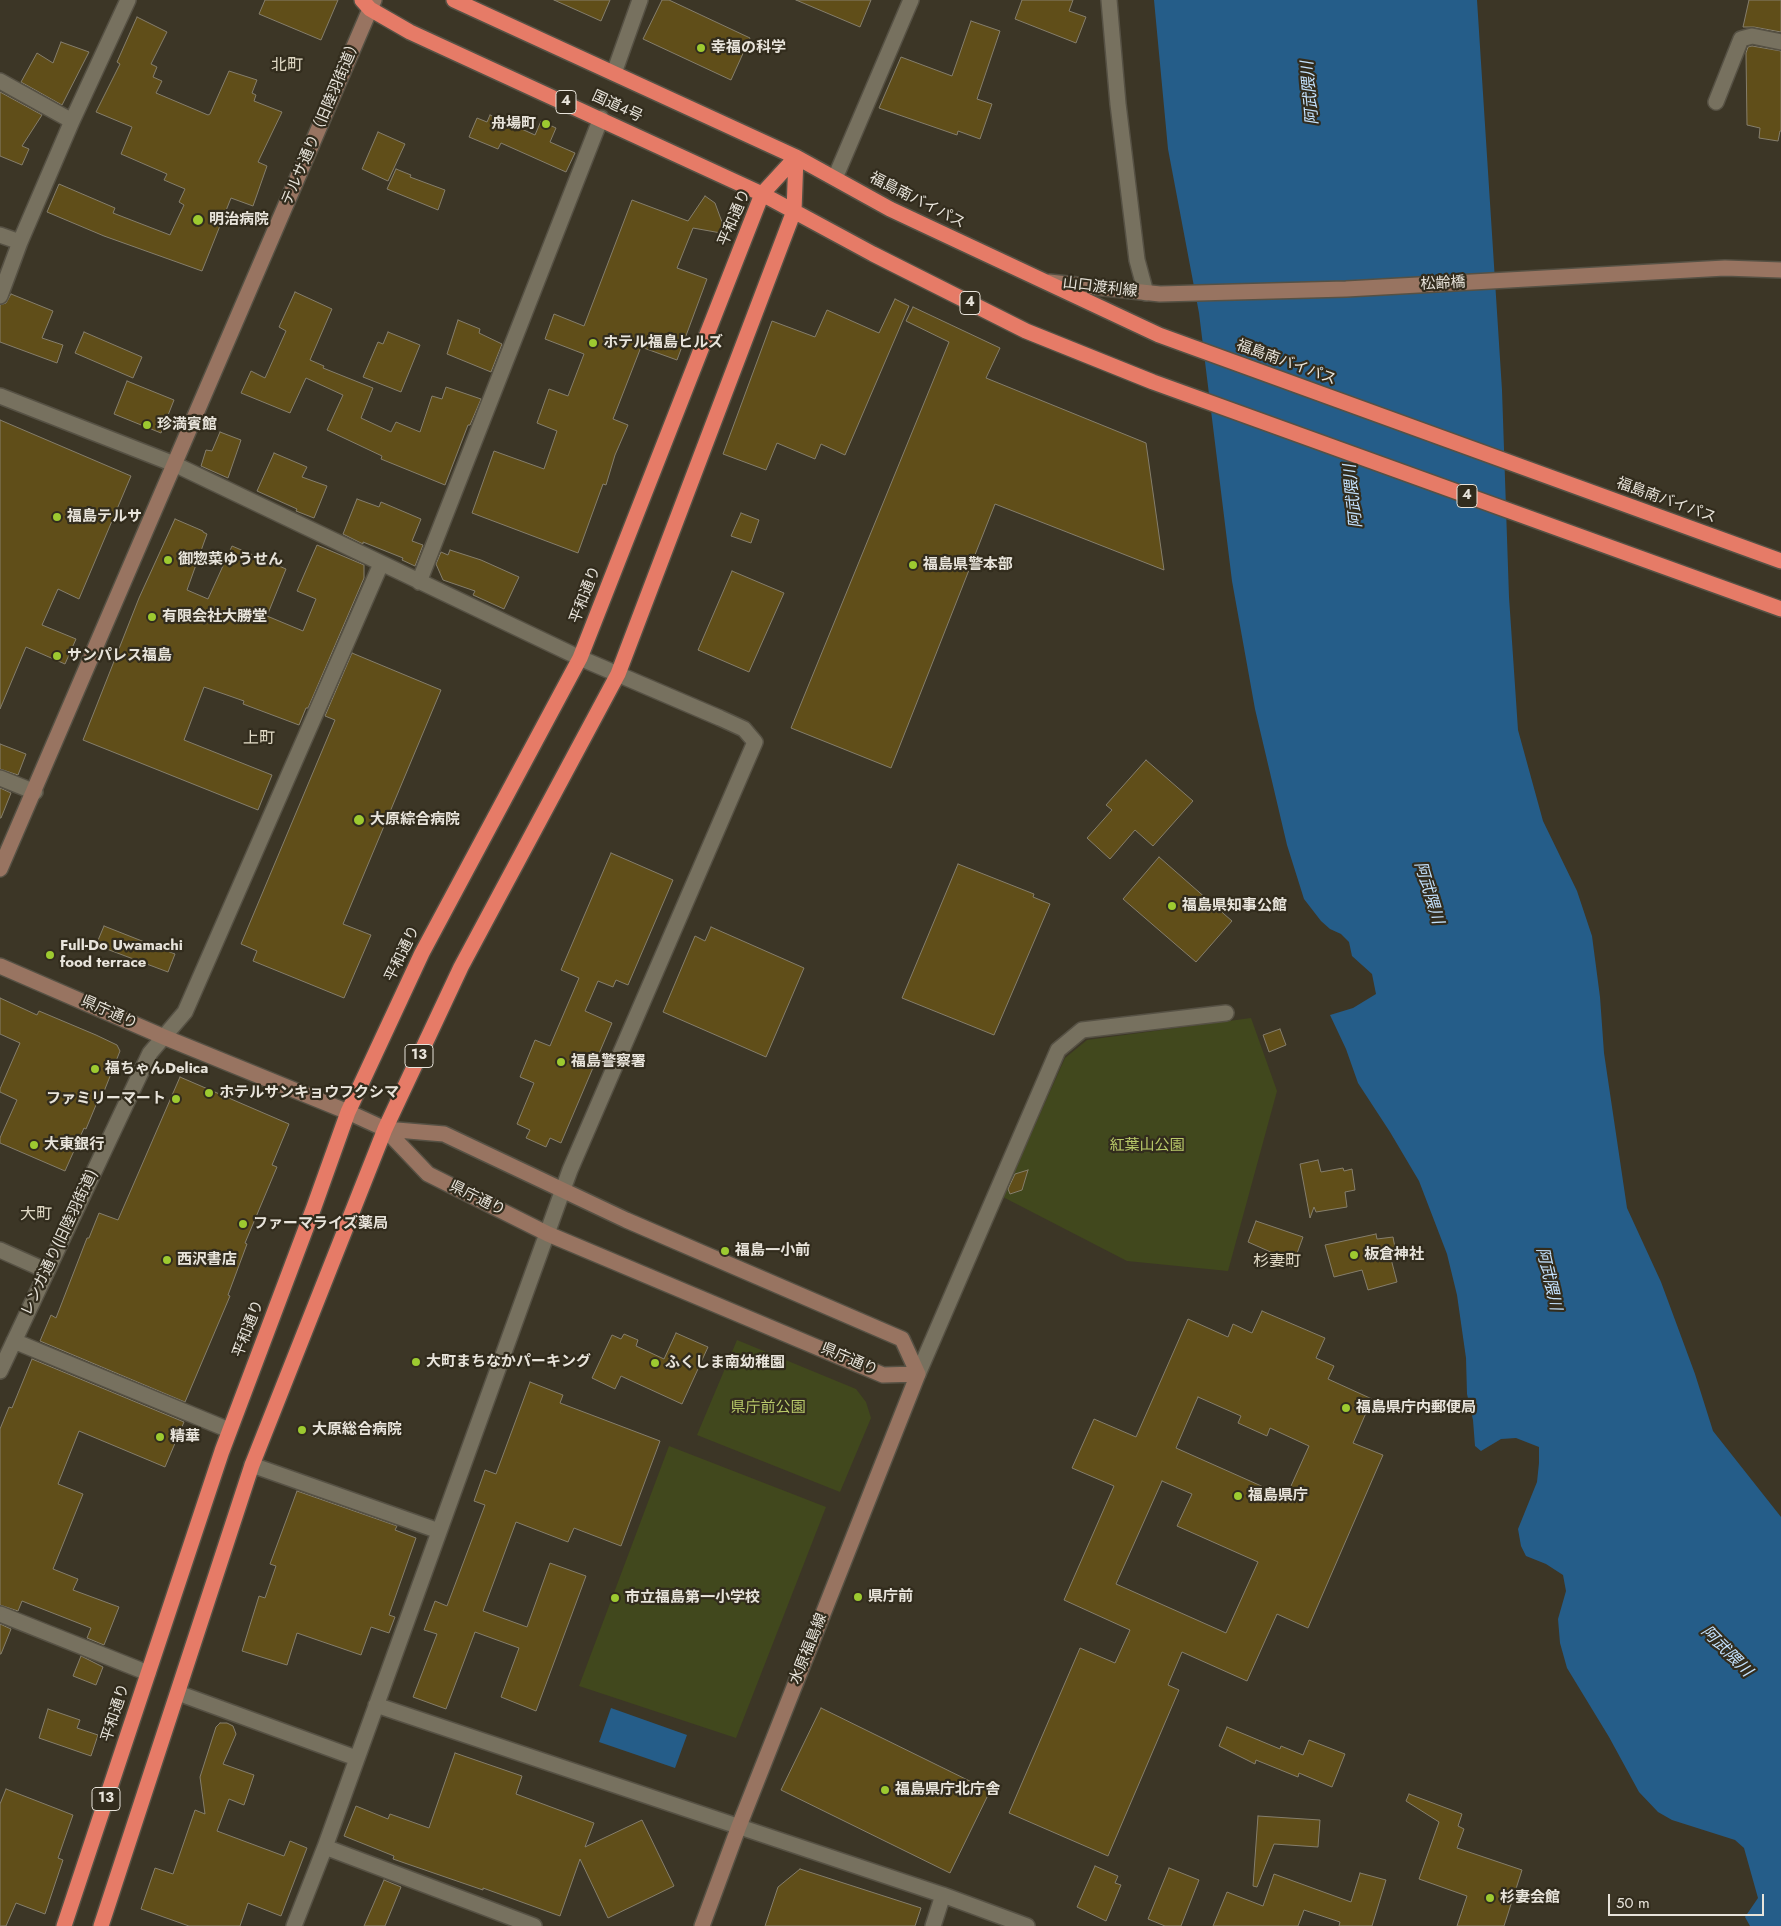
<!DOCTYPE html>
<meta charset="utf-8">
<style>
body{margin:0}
#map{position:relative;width:1781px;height:1926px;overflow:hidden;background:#3c3626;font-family:Jost,sans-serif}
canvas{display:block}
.scale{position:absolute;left:1608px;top:1894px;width:156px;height:22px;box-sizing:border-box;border:2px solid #e8e4db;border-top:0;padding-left:6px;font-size:15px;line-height:18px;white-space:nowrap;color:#e8e4db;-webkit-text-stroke:4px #322c1d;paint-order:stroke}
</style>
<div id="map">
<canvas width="1781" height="1926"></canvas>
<div class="scale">50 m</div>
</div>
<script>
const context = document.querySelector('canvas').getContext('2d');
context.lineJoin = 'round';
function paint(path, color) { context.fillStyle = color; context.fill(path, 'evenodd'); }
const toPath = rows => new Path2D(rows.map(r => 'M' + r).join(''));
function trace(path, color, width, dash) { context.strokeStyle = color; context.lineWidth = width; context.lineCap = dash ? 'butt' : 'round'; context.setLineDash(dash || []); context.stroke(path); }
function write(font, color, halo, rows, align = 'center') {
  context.font = font + ' Jost,"Noto Sans JP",sans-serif'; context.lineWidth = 4.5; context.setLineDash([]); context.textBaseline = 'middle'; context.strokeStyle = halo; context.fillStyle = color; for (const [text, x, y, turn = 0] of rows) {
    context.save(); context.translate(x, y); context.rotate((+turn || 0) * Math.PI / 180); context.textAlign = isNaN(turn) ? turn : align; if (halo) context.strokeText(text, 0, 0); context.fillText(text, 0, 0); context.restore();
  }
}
const green = toPath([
 [1251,1018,1277,1091,1228,1271,1127,1261,1003,1197,1065,1058,1087,1040],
 [737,1340,856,1389,866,1402,871,1418,840,1492,697,1435],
 [669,1446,826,1507,736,1738,579,1686]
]);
const water = toPath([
 [1154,0,1477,0,1502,390,1509,597,1518,730,1543,821,1577,891,1592,936,1600,997,1604,1053,1627,1208,1661,1282,1695,1374,1713,1431,1781,1517,1781,1926,1750,1926,1745,1917,1758,1898,1744,1848,1735,1840,1672,1820,1658,1812,1639,1792,1609,1737,1567,1668,1560,1643,1558,1619,1566,1591,1563,1575,1546,1564,1526,1556,1521,1546,1518,1529,1537,1482,1539,1463,1539,1447,1516,1438,1501,1439,1481,1451,1475,1446,1473,1420,1467,1394,1466,1358,1457,1295,1447,1254,1419,1181,1390,1132,1358,1083,1346,1049,1330,1015,1353,1008,1376,994,1372,974,1352,956,1349,942,1341,934,1330,929,1321,921,1304,899,1287,845,1255,709,1232,581,1199,313,1168,149],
 [611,1708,687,1735,675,1768,599,1742]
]);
const building = toPath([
 [265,0,338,0,321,40,259,14,265,0],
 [554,0,610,0,601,21,554,0],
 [662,0,669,0,750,38,731,80,643,39,662,0],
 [796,0,871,0,860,27,796,0],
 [1022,0,1073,0,1069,11,1086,17,1076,43,1015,19,1022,0],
 [1749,0,1781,0,1781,32,1754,27,1743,27,1749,0],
 [137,17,167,32,151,64,157,67,153,77,162,81,156,93,208,115,210,114,229,71,257,80,252,93,256,95,254,101,282,112,258,162,267,166,253,206,231,198,202,271,104,236,47,212,59,184,115,208,113,213,170,235,184,205,179,202,185,189,164,180,167,174,121,154,132,127,96,112,120,64,117,62,137,17],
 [971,21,1000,31,977,99,992,104,980,139,958,131,957,135,879,108,901,57,952,76,971,21],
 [61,42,89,52,62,105,21,82,37,53,53,63,61,42],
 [1752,46,1781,51,1781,131,1780,131,1778,141,1759,138,1760,128,1747,125,1746,53,1748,47,1752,46],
 [0,92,42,115,22,146,29,149,22,165,0,156,0,92],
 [490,115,535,135,541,121,556,128,550,142,575,153,566,172,501,143,498,149,469,137,477,118,487,122,490,115],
 [378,132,405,144,388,181,362,169,378,132],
 [396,169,411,175,410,177,445,190,438,210,387,189,396,169],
 [705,196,715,203,722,222,721,233,693,228,677,268,707,279,677,360,641,347,613,419,628,425,615,455,606,485,603,484,578,553,472,513,494,451,544,469,557,431,537,423,549,389,568,396,584,354,545,339,554,314,584,326,632,200,688,221,705,196],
 [295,292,332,309,310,360,324,366,323,368,373,388,361,418,391,432,396,422,420,432,432,396,442,399,446,387,481,399,470,425,468,425,445,485,381,459,382,456,327,430,343,395,306,378,290,413,241,393,251,371,265,378,286,331,279,327,295,292],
 [11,294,53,311,42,338,63,345,57,363,0,342,0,305,6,303,11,294],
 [895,299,909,306,845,455,821,444,815,459,777,443,766,470,723,454,772,321,815,337,827,310,879,333,895,299],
 [913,307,1000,348,986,378,1146,443,1164,570,995,504,891,768,791,728,949,342,906,321,913,307],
 [458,320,480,329,479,333,502,344,491,372,447,354,458,320],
 [84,332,142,357,133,378,75,353,84,332],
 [388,332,420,345,401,392,363,377,378,342,383,344,388,332],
 [127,381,174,400,161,433,114,414,127,381],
 [0,420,131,476,79,599,58,589,42,625,76,639,65,664,26,647,0,709,0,420],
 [220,432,241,440,228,478,201,466,206,450,212,451,220,432],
 [274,453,307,467,302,477,327,486,314,518,296,511,297,509,257,491,274,453],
 [357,499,379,507,381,502,421,519,412,541,423,545,415,566,402,560,403,558,363,542,363,544,343,534,357,499],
 [741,513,759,520,751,543,731,536,741,513],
 [175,519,203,531,203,532,207,534,187,590,208,599,232,546,286,569,267,616,303,631,316,599,297,591,317,545,364,565,364,578,308,708,306,708,299,725,243,704,244,701,204,687,184,740,272,775,258,810,83,740,139,598,175,519],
 [450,550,481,560,519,577,504,609,473,595,475,591,443,580,436,564,441,552,448,555,450,550],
 [732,571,784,593,749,672,698,650,732,571],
 [352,653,441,690,343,924,371,935,344,998,253,961,257,951,241,944,335,720,325,716,352,653],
 [0,744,26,754,18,775,0,769,0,744],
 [1146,760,1193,801,1153,846,1135,830,1110,859,1087,838,1112,810,1106,805,1146,760],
 [0,788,11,793,1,818,0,818,0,788],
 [611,853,673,880,628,985,616,980,613,987,598,981,585,1011,612,1023,561,1143,550,1138,546,1147,526,1138,530,1130,517,1124,534,1083,520,1077,535,1040,550,1046,579,978,561,970,611,853],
 [1159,857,1232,921,1196,962,1123,899,1159,857],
 [958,864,1034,894,1033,897,1050,904,994,1035,902,998,958,864],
 [104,926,175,954,168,972,96,945,104,926],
 [711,927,804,968,766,1057,663,1012,695,936,705,941,711,927],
 [0,998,37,1015,39,1011,96,1035,117,1045,120,1051,103,1094,101,1093,86,1129,84,1128,65,1171,0,1143,0,1138,17,1100,0,1092,0,1089,20,1043,0,1034,0,998],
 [1280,1029,1286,1045,1269,1052,1263,1035,1280,1029],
 [180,1077,289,1124,272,1165,277,1167,245,1243,247,1244,228,1295,230,1296,185,1402,40,1341,51,1315,56,1318,87,1238,89,1238,99,1213,118,1220,180,1077],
 [1318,1160,1321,1172,1343,1168,1344,1171,1352,1169,1355,1190,1345,1192,1347,1207,1316,1212,1314,1207,1310,1218,1300,1164,1318,1160],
 [1028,1170,1022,1190,1010,1194,1008,1189,1015,1174,1028,1170],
 [1256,1221,1303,1237,1292,1267,1273,1260,1275,1254,1248,1242,1256,1221],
 [1376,1234,1377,1239,1393,1237,1396,1253,1390,1255,1397,1282,1368,1290,1362,1270,1334,1277,1325,1245,1376,1234],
 [1262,1311,1325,1338,1316,1358,1334,1366,1328,1379,1372,1399,1353,1443,1383,1455,1308,1628,1277,1614,1247,1681,1182,1652,1168,1685,1179,1690,1108,1856,1009,1813,1080,1648,1115,1663,1130,1630,1064,1600,1114,1486,1072,1468,1094,1419,1136,1437,1188,1319,1228,1337,1233,1324,1252,1333,1262,1311],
 [1198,1397,1241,1416,1238,1423,1267,1436,1270,1428,1309,1446,1286,1497,1176,1448,1198,1397],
 [1162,1481,1192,1494,1177,1526,1258,1562,1226,1633,1116,1584,1162,1481],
 [676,1333,708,1347,682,1404,621,1376,615,1389,592,1378,612,1335,621,1339,624,1334,638,1340,636,1346,664,1359,676,1333],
 [32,1359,184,1422,165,1467,79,1431,58,1484,83,1494,53,1569,78,1579,73,1590,119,1607,104,1645,87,1638,91,1628,22,1601,18,1611,0,1605,0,1429,9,1407,12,1408,32,1359],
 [530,1382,563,1395,560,1403,660,1441,621,1546,574,1528,568,1542,516,1522,483,1611,527,1627,550,1563,586,1576,536,1711,501,1697,519,1648,475,1632,446,1709,413,1697,437,1634,424,1630,435,1601,447,1606,485,1505,474,1501,485,1470,496,1474,530,1382],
 [297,1491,397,1526,395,1530,416,1538,389,1615,395,1617,389,1633,371,1627,361,1655,297,1633,287,1665,242,1651,259,1596,265,1598,276,1566,270,1564,297,1491],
 [0,1624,11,1629,1,1654,0,1654,0,1624],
 [81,1656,103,1667,96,1685,73,1676,81,1656],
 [821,1708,990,1791,950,1873,781,1790,821,1708],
 [48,1709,80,1720,77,1728,98,1735,91,1756,39,1738,48,1709],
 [220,1723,227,1723,233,1726,236,1734,223,1764,254,1775,244,1805,229,1799,217,1831,284,1856,290,1841,307,1848,281,1916,248,1903,240,1926,189,1926,141,1909,155,1868,173,1874,195,1810,205,1814,200,1777,216,1727,220,1723],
 [1227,1727,1280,1749,1281,1746,1303,1755,1309,1740,1345,1754,1332,1787,1299,1773,1298,1777,1256,1760,1255,1764,1219,1746,1227,1727],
 [455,1753,522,1776,516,1794,594,1823,585,1847,642,1820,674,1886,608,1918,580,1859,560,1916,483,1888,483,1890,393,1859,394,1856,344,1836,356,1806,388,1819,390,1814,429,1828,455,1753],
 [6,1789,73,1815,58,1858,63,1860,45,1914,16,1903,6,1926,0,1926,0,1804,6,1789],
 [1409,1794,1462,1814,1458,1826,1464,1829,1457,1848,1522,1870,1504,1926,1457,1926,1467,1896,1419,1879,1439,1822,1406,1801,1409,1794],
 [1258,1816,1320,1820,1318,1847,1274,1844,1257,1887,1253,1886,1258,1816],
 [1095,1866,1118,1876,1115,1883,1121,1885,1106,1921,1077,1907,1095,1866],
 [1169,1868,1199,1880,1181,1926,1165,1926,1148,1919,1169,1868],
 [800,1869,921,1908,915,1926,765,1926,778,1887,800,1869],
 [1360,1873,1386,1880,1372,1926,1339,1926,1340,1922,1304,1910,1298,1926,1213,1926,1227,1892,1263,1906,1274,1874,1351,1902,1360,1873],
 [384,1880,401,1887,385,1926,364,1926,384,1880]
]);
const street = toPath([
 [1109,0,1118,104,1137,260,1146,293],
 [614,73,640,0],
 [0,81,72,121],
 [1716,102,1741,39,1752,36,1781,42],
 [835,178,911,0],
 [0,235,20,242],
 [0,296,20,242,72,121,128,0],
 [0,396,174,464,580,658,720,718,744,729,755,742,570,1170,325,1847,294,1926],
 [419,582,601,118],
 [0,778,35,792],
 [0,1250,47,1271],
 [14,1341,229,1430],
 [0,1371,150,1053,185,1012,381,564],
 [918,1374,1058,1050,1082,1030,1226,1013],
 [252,1465,439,1531],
 [0,1614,148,1673],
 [178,1693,356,1758],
 [376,1705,943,1895,1027,1926],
 [325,1847,534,1926],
 [933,1926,943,1895]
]);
const secondary = toPath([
 [1049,282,1160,294,1346,289,1725,268,1781,270],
 [0,869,374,0],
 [0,966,164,1037,348,1112,385,1129,428,1174,548,1234,883,1375,918,1374],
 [385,1129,444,1134,626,1220,902,1339,918,1374],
 [702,1926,739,1826,918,1374]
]);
const highway = toPath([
 [362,0,370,9,410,32,762,194,873,254,1026,331,1153,382,1781,609],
 [454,0,796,157,890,209,1159,335,1781,561],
 [64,1926,222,1451,314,1207,348,1112,422,953,580,658,762,194,796,157],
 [101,1926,252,1465,385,1129,461,967,618,674,794,211,796,157]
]);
const markers = [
 [701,48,5,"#9dca30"],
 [546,124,5,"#9dca30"],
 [198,220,6,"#9dca30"],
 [593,343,5,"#9dca30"],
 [147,425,5,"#9dca30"],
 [57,517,5,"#9dca30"],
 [168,560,5,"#9dca30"],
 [913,565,5,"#9dca30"],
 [152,617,5,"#9dca30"],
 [57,656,5,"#9dca30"],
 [359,820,6,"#9dca30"],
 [1172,906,5,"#9dca30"],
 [50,955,5,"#9dca30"],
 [561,1062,5,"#9dca30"],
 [95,1069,5,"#9dca30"],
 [209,1093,5,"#9dca30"],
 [176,1099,5,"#9dca30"],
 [34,1145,5,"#9dca30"],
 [243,1224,5,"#9dca30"],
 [725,1251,5,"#9dca30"],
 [1354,1255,5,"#9dca30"],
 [167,1260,5,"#9dca30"],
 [416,1362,5,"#9dca30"],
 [655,1363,5,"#9dca30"],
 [1346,1408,5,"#9dca30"],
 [302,1430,5,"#9dca30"],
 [160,1437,5,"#9dca30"],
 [1238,1496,5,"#9dca30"],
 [858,1597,5,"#9dca30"],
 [615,1598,5,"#9dca30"],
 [885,1790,5,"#9dca30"],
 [1490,1898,5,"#9dca30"]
];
const shields = [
 [566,102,20],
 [970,303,20],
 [1467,496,20],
 [419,1056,28],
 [106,1799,28]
];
const shieldNames = [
 ["4",566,102],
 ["4",970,303],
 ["4",1467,496],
 ["13",419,1056],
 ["13",106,1799]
];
const poiNames = [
 ["幸福の科学",711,48],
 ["舟場町",536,124,"right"],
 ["明治病院",209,220],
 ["ホテル福島ヒルズ",603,343],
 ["珍満賓館",157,425],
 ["福島テルサ",67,517],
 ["御惣菜ゆうせん",178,560],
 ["福島県警本部",923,565],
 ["有限会社大勝堂",162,617],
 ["サンパレス福島",67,656],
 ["大原綜合病院",370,820],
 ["福島県知事公館",1182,906],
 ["Full-Do Uwamachi",60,946],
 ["food terrace",60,963],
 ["福島警察署",571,1062],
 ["福ちゃんDelica",105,1069],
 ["ホテルサンキョウフクシマ",219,1093],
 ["ファミリーマート",166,1099,"right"],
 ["大東銀行",44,1145],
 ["ファーマライズ薬局",253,1224],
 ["福島一小前",735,1251],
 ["板倉神社",1364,1255],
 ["西沢書店",177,1260],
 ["大町まちなかパーキング",426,1362],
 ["ふくしま南幼稚園",665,1363],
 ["福島県庁内郵便局",1356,1408],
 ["大原総合病院",312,1430],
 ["精華",170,1437],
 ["福島県庁",1248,1496],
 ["県庁前",868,1597],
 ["市立福島第一小学校",625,1598],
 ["福島県庁北庁舎",895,1790],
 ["杉妻会館",1500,1898]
];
const streetNames = [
 ["国道4号",617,107,25],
 ["テルサ通り（旧陸羽街道）",322,122,-67],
 ["福島南バイパス",917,201,27],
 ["平和通り",735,218,-67],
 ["松齢橋",1443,284,-3],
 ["山口渡利線",1100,288,7],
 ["福島南バイパス",1286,363,20],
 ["福島南バイパス",1666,501,20],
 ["平和通り",586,595,-69],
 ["平和通り",403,954,-64],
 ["県庁通り",109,1013,24],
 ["県庁通り",477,1199,26],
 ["レンガ通り(旧陸羽街道)",60,1243,-65],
 ["平和通り",249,1329,-69],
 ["県庁通り",849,1360,23],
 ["水原福島線",809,1649,-68],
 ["平和通り",116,1713,-72]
];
const parkNames = [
 ["紅葉山公園",1147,1146],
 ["県庁前公園",768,1408]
];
const neighbourhoodNames = [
 ["北町",287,66],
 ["上町",259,739],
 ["大町",36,1215],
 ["杉妻町",1277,1262]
];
const waterNames = [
 ["阿武隈川",1311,93,-95],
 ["阿武隈川",1354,496,-96],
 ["阿武隈川",1428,893,73],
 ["阿武隈川",1548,1279,77],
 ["阿武隈川",1726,1652,45]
];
paint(green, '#41481d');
paint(water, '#255d89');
paint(building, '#604e19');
trace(building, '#857e6c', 1);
trace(street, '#565144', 18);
trace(secondary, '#565144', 18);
trace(highway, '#565144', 18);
trace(street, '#77715f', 15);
trace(secondary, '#987461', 15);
trace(highway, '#e67b67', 15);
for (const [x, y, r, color] of markers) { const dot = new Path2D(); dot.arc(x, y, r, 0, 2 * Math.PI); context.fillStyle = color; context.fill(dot); trace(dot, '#322c1d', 2); }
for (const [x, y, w] of shields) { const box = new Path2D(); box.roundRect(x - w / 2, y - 11.5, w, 23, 4); context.fillStyle = '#322c1d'; context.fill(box); trace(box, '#e8e4db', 1); }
write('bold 14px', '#e8e4db', null, shieldNames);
write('bold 15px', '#e8e4db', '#322c1d', poiNames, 'left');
write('15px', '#e8e4db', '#322c1d', streetNames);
write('15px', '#b9ca69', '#322c1d', parkNames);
write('16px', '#e0d9c5', '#322c1d', neighbourhoodNames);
write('italic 16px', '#c4e2fe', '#322c1d', waterNames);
</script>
